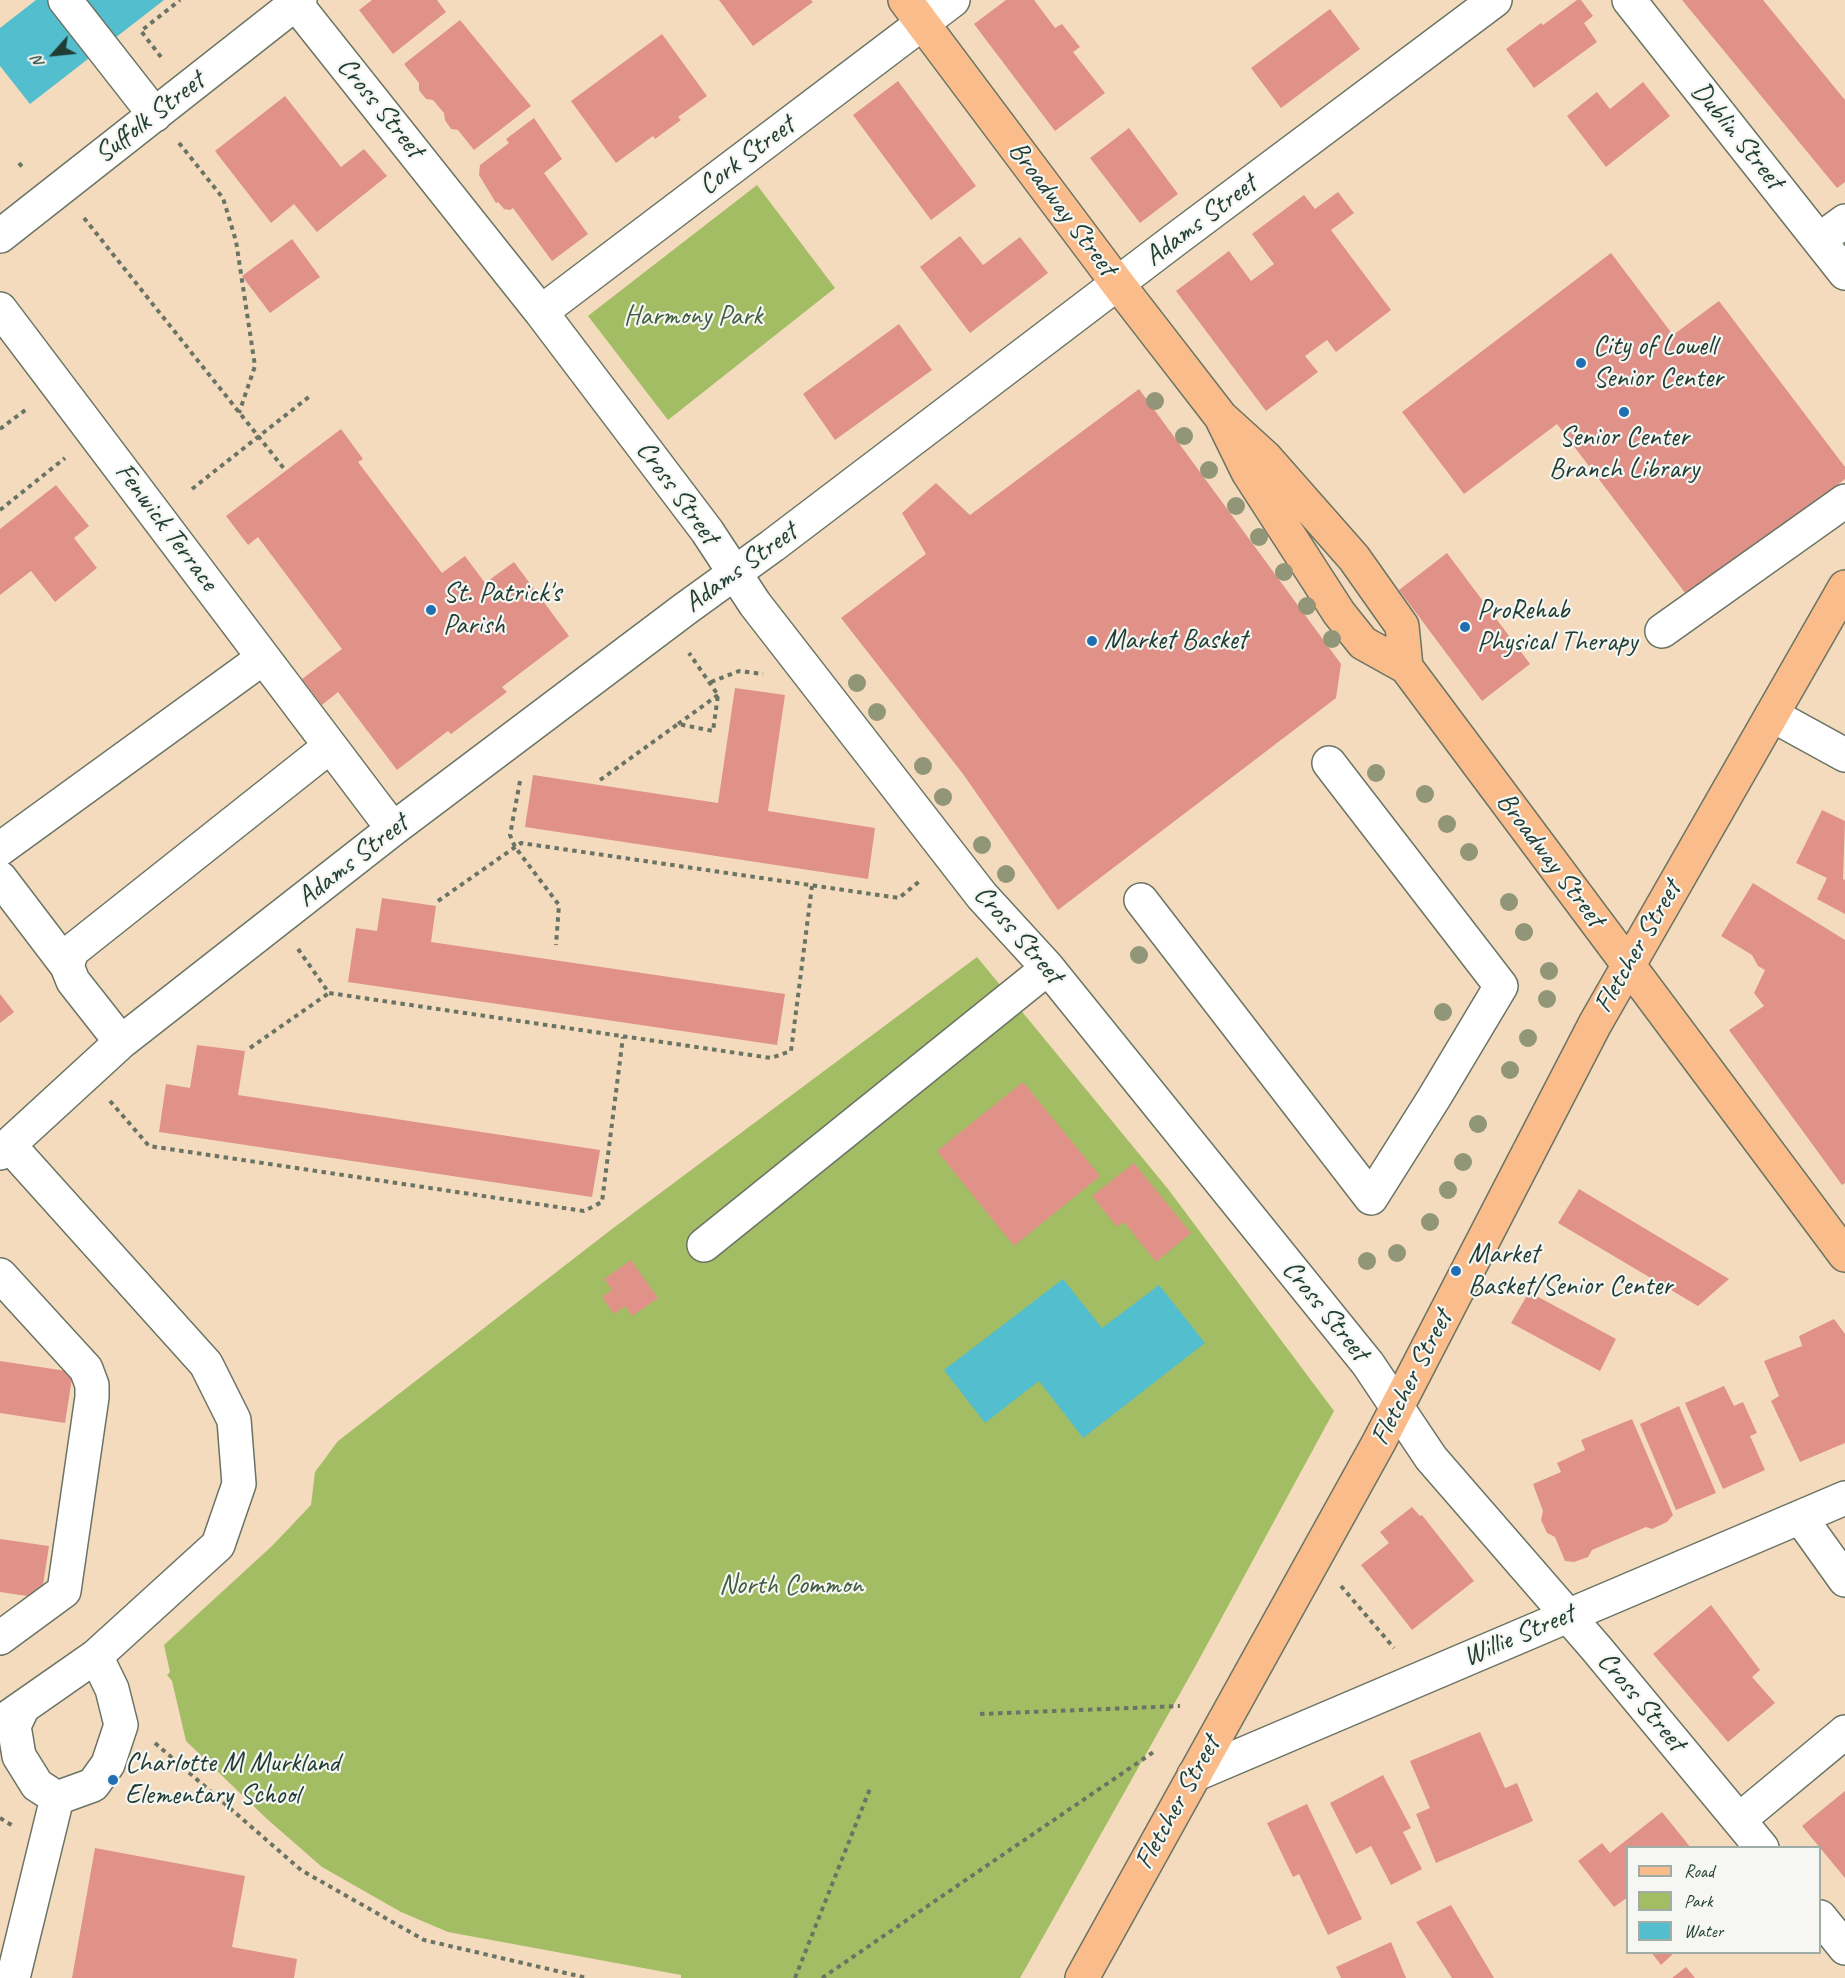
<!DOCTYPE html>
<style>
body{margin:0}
#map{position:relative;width:1845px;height:1978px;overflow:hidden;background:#f4dbbe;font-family:Caveat,sans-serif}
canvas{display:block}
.legend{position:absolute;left:1626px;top:1846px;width:195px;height:108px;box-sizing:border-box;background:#f6f6f2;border:2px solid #a0aca6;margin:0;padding:8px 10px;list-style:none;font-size:18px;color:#1f3d34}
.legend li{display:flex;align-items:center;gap:12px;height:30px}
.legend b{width:30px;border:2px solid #a0aca6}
.north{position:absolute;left:24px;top:24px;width:60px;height:60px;-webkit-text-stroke:4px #f6f6f2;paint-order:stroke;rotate:243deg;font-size:16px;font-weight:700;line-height:24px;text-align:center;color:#1f3d34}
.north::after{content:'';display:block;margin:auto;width:21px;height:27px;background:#1f3d34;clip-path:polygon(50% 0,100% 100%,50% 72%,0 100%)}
</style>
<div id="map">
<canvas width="1845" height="1978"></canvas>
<ul class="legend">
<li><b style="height:8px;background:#f9bc8a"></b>Road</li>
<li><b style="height:16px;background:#a3bd64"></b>Park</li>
<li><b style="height:16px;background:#53bece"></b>Water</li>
</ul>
<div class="north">N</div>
</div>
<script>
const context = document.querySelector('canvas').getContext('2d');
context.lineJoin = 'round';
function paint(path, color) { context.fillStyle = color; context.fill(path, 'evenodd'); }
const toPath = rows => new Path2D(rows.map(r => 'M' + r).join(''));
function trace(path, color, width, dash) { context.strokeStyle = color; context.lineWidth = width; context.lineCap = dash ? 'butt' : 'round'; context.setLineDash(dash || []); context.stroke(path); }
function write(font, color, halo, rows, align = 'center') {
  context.font = font + ' Caveat,sans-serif'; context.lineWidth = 4.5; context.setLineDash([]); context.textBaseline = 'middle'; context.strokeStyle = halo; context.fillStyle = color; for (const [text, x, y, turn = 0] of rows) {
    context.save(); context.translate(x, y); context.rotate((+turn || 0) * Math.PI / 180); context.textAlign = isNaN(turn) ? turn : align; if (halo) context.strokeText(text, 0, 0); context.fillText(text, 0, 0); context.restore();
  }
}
const green = toPath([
 [757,185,835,288,668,420,588,316],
 [977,957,1168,1189,1334,1411,1196,1665,1020,1978,681,1978,681,1975,448,1932,401,1912,322,1867,267,1819,186,1741,172,1681,167,1675,170,1672,164,1645,272,1546,311,1505,315,1472,338,1441,612,1229]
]);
const water = toPath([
 [36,0,164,0,30,104,0,66,0,28],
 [1063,1279,1102,1328,1159,1285,1205,1343,1083,1438,1039,1381,985,1423,944,1370]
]);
const building = toPath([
 [372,0,437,0,446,12,393,54,359,10],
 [719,0,811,0,813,2,753,46],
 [1006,0,1034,0,1055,28,1062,24,1080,47,1073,52,1105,93,1055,131,974,24],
 [1577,0,1581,0,1593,16,1584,23,1597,42,1534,88,1506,49,1541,23,1543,25],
 [1682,0,1763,0,1845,100,1845,182,1837,188],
 [1330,9,1360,49,1281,108,1251,68],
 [460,20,531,106,474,150,458,130,451,129,445,120,444,113,433,100,426,99,419,90,419,83,404,64],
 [662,34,707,96,678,117,681,120,655,139,653,136,616,163,571,101],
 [898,81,976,186,931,220,853,115],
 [1643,82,1670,116,1606,167,1567,116,1597,92,1610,109],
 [285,96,341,167,364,149,387,176,317,232,294,204,271,223,215,151],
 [534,118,562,159,544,173,588,234,552,261,513,208,510,210,504,209,498,202,496,203,479,175,480,165,509,143,506,139],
 [1129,128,1178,194,1140,223,1090,158],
 [1338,192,1354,213,1331,230,1391,310,1336,352,1327,340,1305,356,1318,372,1266,411,1176,291,1229,251,1251,281,1274,264,1252,234,1304,195,1315,209],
 [960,236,983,265,1020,237,1048,273,970,333,920,267],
 [292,239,320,277,270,313,242,276],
 [1611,253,1673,335,1719,301,1845,467,1845,479,1689,598,1557,424,1464,494,1402,412],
 [899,324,932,370,835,440,803,394],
 [1139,389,1341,664,1336,698,1058,910,963,774,841,618,926,554,902,513,936,483,970,515],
 [341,429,363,459,358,462,442,573,465,556,485,583,514,562,569,636,502,687,507,692,451,734,448,731,397,770,338,692,322,705,302,679,342,649,258,537,248,545,226,516],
 [56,485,89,526,74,538,97,568,55,602,31,571,0,595,0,529],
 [1447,553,1530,664,1482,701,1399,590],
 [735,688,785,695,768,811,875,828,868,879,525,827,533,775,718,803],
 [1822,810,1845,821,1843,879,1845,880,1845,914,1817,899,1827,878,1796,863],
 [1753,883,1845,940,1845,1183,1842,1185,1729,1030,1764,1006,1754,993,1765,970,1758,966,1752,955,1721,936],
 [382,898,436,906,431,942,785,994,777,1045,348,982,356,928,377,931],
 [0,994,14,1012,0,1023],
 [197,1045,245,1051,238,1095,600,1150,592,1197,159,1132,166,1084,190,1088],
 [1023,1082,1100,1176,1014,1246,937,1151],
 [1134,1163,1191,1233,1156,1262,1124,1222,1117,1227,1092,1196],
 [1579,1189,1729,1279,1698,1306,1558,1223],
 [631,1260,658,1298,632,1316,625,1306,614,1314,602,1297,612,1290,604,1279],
 [1529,1292,1616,1339,1600,1371,1511,1323],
 [1834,1319,1845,1334,1845,1443,1800,1462,1771,1401,1779,1396,1764,1361,1802,1346,1799,1336],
 [0,1361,73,1372,65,1423,0,1413],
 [1724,1386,1734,1406,1743,1402,1757,1433,1750,1436,1765,1470,1723,1489,1685,1403],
 [1679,1406,1716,1493,1676,1510,1640,1424],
 [1632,1419,1673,1515,1667,1522,1652,1529,1646,1527,1592,1550,1588,1557,1574,1562,1565,1561,1555,1537,1547,1533,1541,1520,1543,1511,1533,1484,1561,1472,1557,1463,1585,1450,1581,1440],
 [1412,1507,1420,1516,1422,1515,1474,1581,1412,1630,1361,1565,1389,1543,1380,1532],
 [0,1539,49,1546,41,1598,0,1592],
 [1711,1605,1760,1670,1752,1677,1775,1703,1728,1742,1653,1654],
 [1480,1732,1505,1788,1517,1783,1533,1821,1436,1863,1416,1814,1430,1808,1410,1761],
 [1383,1775,1411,1828,1403,1832,1422,1869,1391,1885,1371,1846,1356,1854,1330,1803],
 [1845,1791,1845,1878,1802,1826],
 [1307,1804,1362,1919,1328,1935,1299,1874,1293,1877,1267,1823],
 [1662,1812,1691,1848,1628,1848,1628,1897,1614,1907,1578,1861,1602,1843,1610,1853],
 [95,1848,245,1876,232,1947,297,1959,294,1978,72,1978],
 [1451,1905,1494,1978,1452,1978,1416,1922],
 [1391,1942,1406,1978,1341,1978,1336,1967],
 [1651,1952,1675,1952,1661,1965],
 [1686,1967,1695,1978,1672,1978]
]);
const path = toPath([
 [161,57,141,31,180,0],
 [179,143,223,198,236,241,255,366,239,413],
 [19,163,23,168],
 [84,218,286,471],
 [0,429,28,408],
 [192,489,310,396],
 [0,510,65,458],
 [711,682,739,671,763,674],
 [678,724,718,695],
 [600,780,678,724,713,731,718,695,689,653],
 [520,781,510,835,515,847,559,905,556,945],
 [438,901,521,843,899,898,921,880],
 [298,949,329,993,771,1058,791,1051,812,886],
 [250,1048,329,993],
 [110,1101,149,1146,584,1211,602,1202,623,1037],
 [1341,1586,1394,1648],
 [980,1714,1180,1706],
 [155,1743,301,1870,424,1940,587,1978],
 [0,1818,13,1826],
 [795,1978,871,1786],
 [822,1978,1155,1751]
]);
const minor = toPath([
 [65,0,155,115],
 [1629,0,1845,273],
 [296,4,541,312,707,531,755,604,982,896,1048,968,1368,1364,1431,1458,1596,1648,1762,1848],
 [0,236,300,0],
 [1819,240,1845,221],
 [0,309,393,829],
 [541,312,953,0],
 [1662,631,1845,501],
 [1772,715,1845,755],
 [0,849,263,658],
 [0,878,67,966],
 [1141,900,1371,1198,1434,1098,1501,986,1329,763],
 [121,1042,73,981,67,966,72,951,329,747],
 [0,1153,121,1042,393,829,685,609,772,546,1176,239,1495,0],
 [704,1245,1048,968],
 [0,1275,86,1369,92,1385,92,1397,64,1591,0,1638],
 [1800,1517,1845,1580],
 [23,1707,14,1726,19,1756,37,1785,57,1798],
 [0,1723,96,1656,218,1545,239,1484,234,1420,206,1364,9,1145],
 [1194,1775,1845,1498],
 [1739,1820,1845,1732],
 [1820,1917,1845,1948],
 [13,1978,57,1798,93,1785,108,1764,121,1725,112,1689,96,1656]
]);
const major = toPath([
 [905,0,1118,284,1221,417,1265,457,1354,558,1402,626,1406,667],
 [1221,417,1248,472,1339,613,1363,643,1406,667,1845,1255],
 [1082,1978,1379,1442,1595,1024,1845,587]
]);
const trees = [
 [1155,401],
 [1184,436],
 [1209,470],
 [1236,506],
 [1259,537],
 [1284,572],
 [1307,606],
 [1332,639],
 [857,683],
 [877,712],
 [923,766],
 [1376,773],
 [1425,794],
 [943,797],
 [1447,824],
 [982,845],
 [1469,852],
 [1006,874],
 [1509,902],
 [1524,932],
 [1139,955],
 [1549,971],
 [1547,999],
 [1443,1012],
 [1528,1038],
 [1510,1070],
 [1478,1124],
 [1463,1162],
 [1448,1190],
 [1430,1222],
 [1397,1253],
 [1367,1261]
];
const markers = [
 [1581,363,6,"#1f6fb2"],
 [1624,412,6,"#1f6fb2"],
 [431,610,6,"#1f6fb2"],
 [1465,627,6,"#1f6fb2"],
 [1092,641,6,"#1f6fb2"],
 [1456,1271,6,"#1f6fb2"],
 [113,1780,6,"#1f6fb2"]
];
const streetNames = [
 ["Cross Street",380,108,51],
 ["Suffolk Street",150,118,-38],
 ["Dublin Street",1737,136,51],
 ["Cork Street",747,156,-37],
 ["Broadway Street",1062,209,53],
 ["Adams Street",1201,221,-37],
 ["Cross Street",677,493,54],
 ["Fenwick Terrace",166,527,53],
 ["Adams Street",741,568,-36],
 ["Broadway Street",1550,860,53],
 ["Adams Street",353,861,-38],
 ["Cross Street",1018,935,49],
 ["Fletcher Street",1638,947,-60],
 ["Cross Street",1325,1311,51],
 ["Fletcher Street",1412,1378,-63],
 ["Willie Street",1519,1636,-23],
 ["Cross Street",1641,1702,50],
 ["Fletcher Street",1178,1803,-61]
];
const parkNames = [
 ["Harmony Park",693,317],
 ["North Common",791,1586]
];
const poiNames = [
 ["City of Lowell",1593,347],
 ["Senior Center",1593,379],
 ["Senior Center",1624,438,"center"],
 ["Branch Library",1624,470,"center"],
 ["St. Patrick's",443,594],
 ["Parish",443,626],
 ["ProRehab",1477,611],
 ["Physical Therapy",1477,643],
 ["Market Basket",1104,641],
 ["Market",1468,1255],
 ["Basket/Senior Center",1468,1287],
 ["Charlotte M Murkland",125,1764],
 ["Elementary School",125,1796]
];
paint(green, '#a3bd64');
paint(water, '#53bece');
paint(building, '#e09288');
trace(minor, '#6a7464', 36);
trace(major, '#6a7464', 36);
trace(path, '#6a7464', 4, [4.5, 4.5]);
trace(minor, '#fff', 33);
trace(major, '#f9bc8a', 33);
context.fillStyle = '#919679';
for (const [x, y] of trees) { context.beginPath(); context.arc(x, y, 9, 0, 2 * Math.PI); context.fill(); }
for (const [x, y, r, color] of markers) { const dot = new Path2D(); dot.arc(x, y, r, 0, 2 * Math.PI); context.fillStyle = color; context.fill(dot); trace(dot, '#f6f6f2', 2); }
write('28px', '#1f3d34', '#f6f6f2', streetNames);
write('28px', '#405d40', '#f6f6f2', parkNames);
write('28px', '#1f3d34', '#f6f6f2', poiNames, 'left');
</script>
